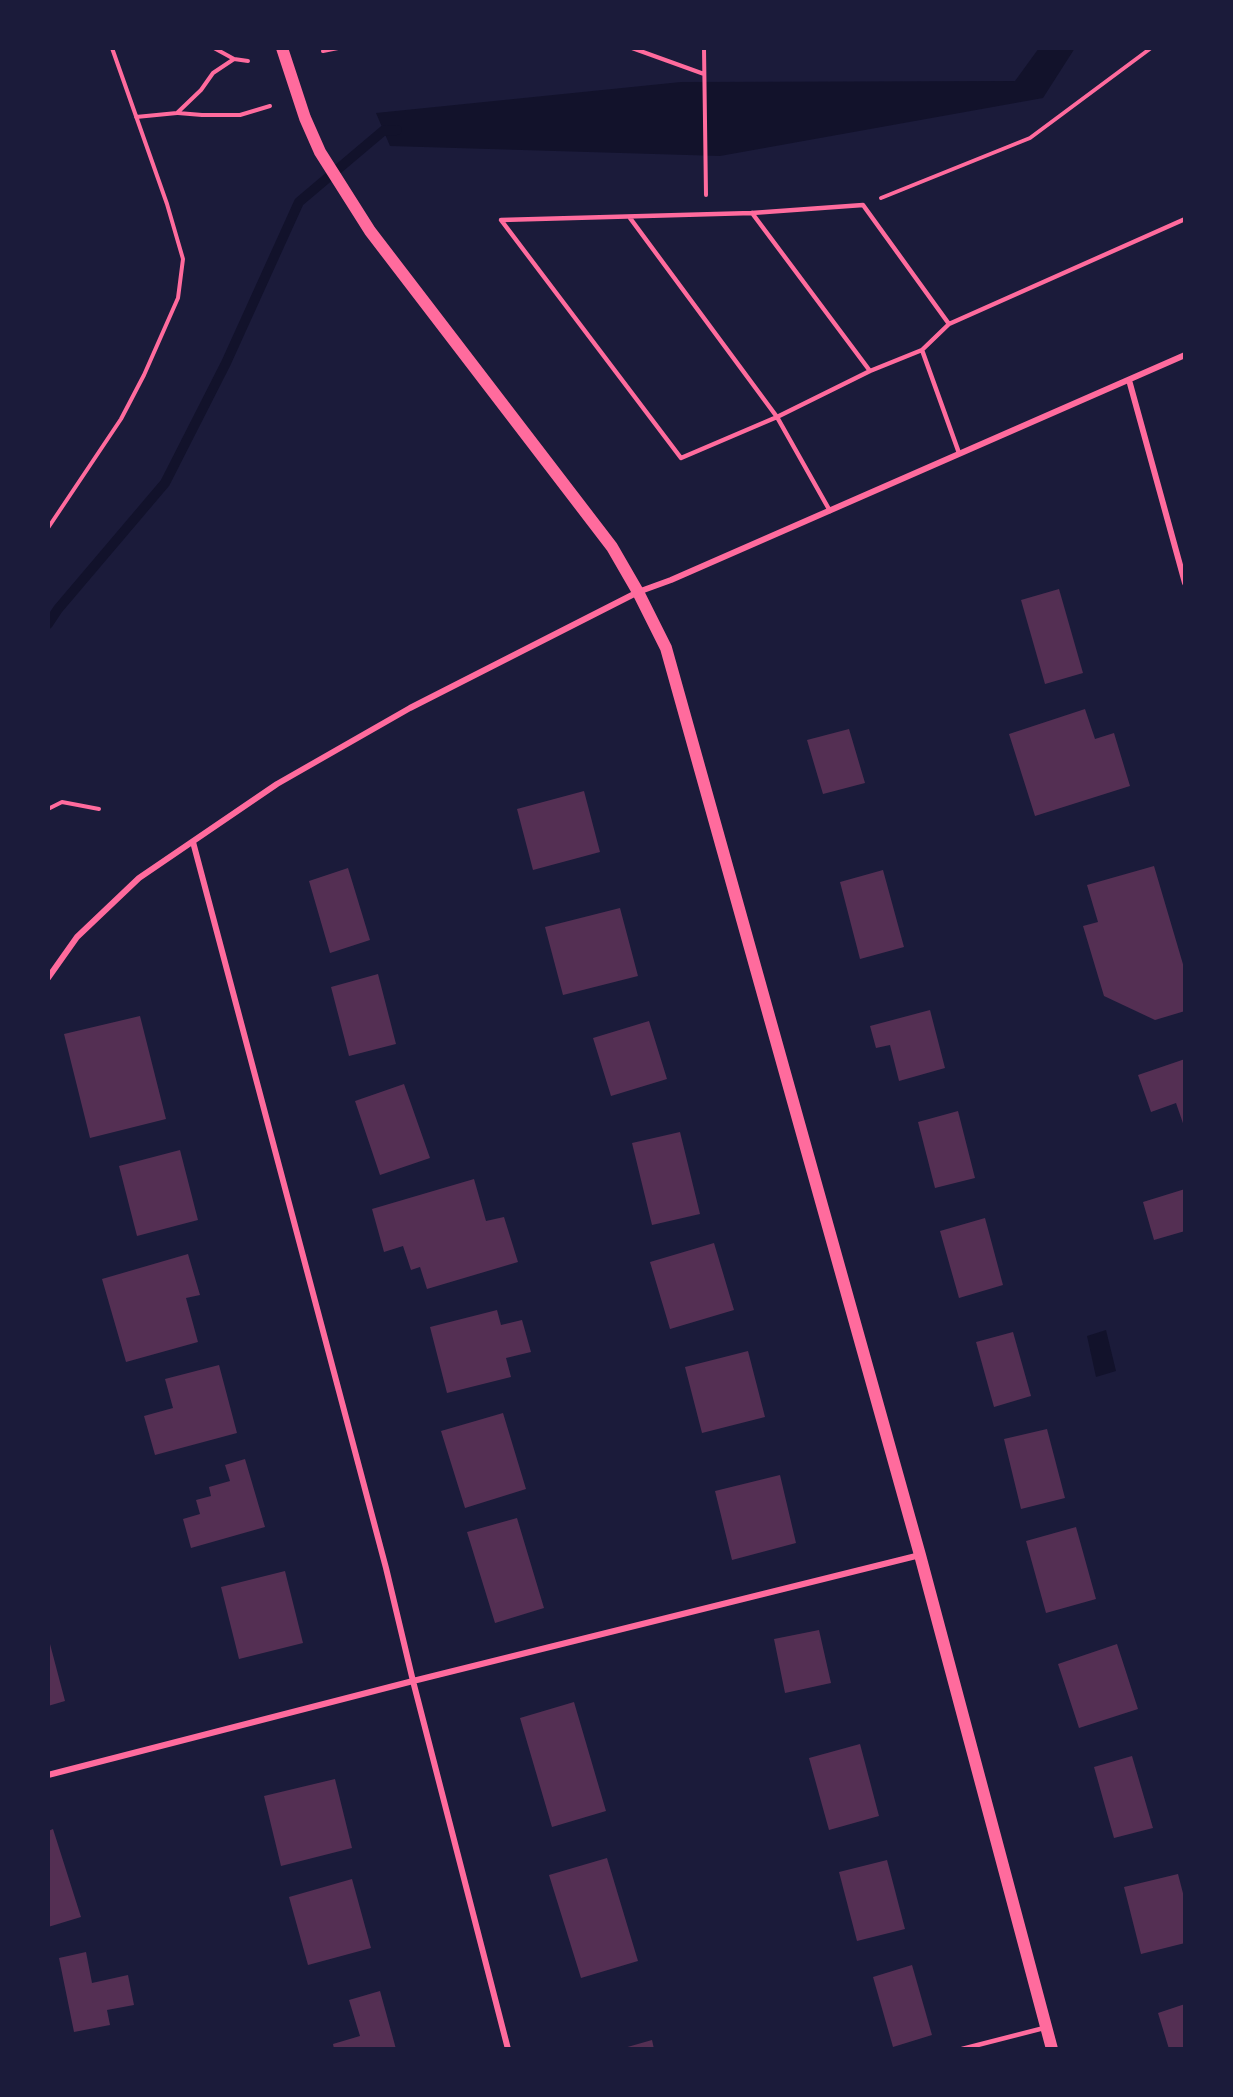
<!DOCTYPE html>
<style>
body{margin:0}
#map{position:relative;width:1233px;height:2097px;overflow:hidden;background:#1b1b3a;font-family:"Archivo Narrow",sans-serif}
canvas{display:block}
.frame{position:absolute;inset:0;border:50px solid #1b1b3a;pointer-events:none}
</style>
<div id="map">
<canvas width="1233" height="2097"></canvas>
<div class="frame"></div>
</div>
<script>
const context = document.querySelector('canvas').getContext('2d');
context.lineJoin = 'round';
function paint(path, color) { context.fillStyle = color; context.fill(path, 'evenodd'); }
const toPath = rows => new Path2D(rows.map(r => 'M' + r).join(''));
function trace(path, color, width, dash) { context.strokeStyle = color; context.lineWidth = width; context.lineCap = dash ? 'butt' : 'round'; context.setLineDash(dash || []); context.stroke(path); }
const water = toPath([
 [1039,48,1075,48,1043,98,720,156,390,146,376,113,681,82,1015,81],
 [1106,1330,1116,1371,1096,1377,1087,1336]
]);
const stream = toPath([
 [48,624,58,609,165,483,226,363,299,202,383,131,397,130]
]);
const building = toPath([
 [1059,589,1083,673,1045,684,1021,600],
 [1085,709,1095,739,1114,733,1130,786,1035,816,1009,734],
 [849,729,865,783,823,794,807,740],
 [584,791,600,852,533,870,517,809],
 [1154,866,1185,971,1185,1011,1155,1020,1104,996,1083,926,1098,922,1087,885],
 [348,868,370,940,330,953,309,881],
 [883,870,904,947,860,959,840,882],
 [620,908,638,976,563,995,545,927],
 [378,974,396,1044,349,1056,331,987],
 [930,1010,945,1068,899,1081,890,1045,876,1048,870,1026],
 [140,1016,166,1119,90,1138,64,1034],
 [649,1021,667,1079,611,1096,593,1038],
 [1185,1059,1185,1129,1176,1103,1151,1112,1138,1075],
 [404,1084,430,1158,380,1175,355,1101],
 [958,1111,975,1178,935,1188,918,1122],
 [680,1132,700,1214,652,1225,632,1143],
 [180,1150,198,1220,137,1236,119,1166],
 [474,1179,486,1221,504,1217,518,1262,427,1289,420,1267,411,1270,403,1246,384,1252,372,1209],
 [1185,1189,1185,1231,1154,1240,1143,1202],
 [985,1218,1003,1285,959,1298,940,1231],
 [714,1243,734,1310,670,1329,650,1262],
 [188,1254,200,1295,186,1298,198,1342,126,1362,102,1279],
 [497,1310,501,1325,522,1320,531,1352,506,1358,511,1377,447,1393,430,1327],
 [1013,1332,1031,1396,994,1407,976,1342],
 [748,1351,765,1417,702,1433,685,1367],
 [219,1365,237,1433,155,1455,144,1416,173,1408,165,1379],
 [503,1413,526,1489,465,1508,441,1431],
 [1047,1429,1065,1498,1021,1509,1004,1439],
 [245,1459,265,1527,191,1548,183,1519,200,1514,196,1500,211,1496,209,1487,230,1481,225,1465],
 [780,1475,796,1543,732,1560,715,1491],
 [517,1518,544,1608,495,1623,467,1532],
 [1076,1527,1096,1599,1046,1613,1026,1541],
 [285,1571,303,1643,239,1659,221,1587],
 [819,1630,831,1683,785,1693,774,1639],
 [50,1644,65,1701,48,1706,48,1645],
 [1117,1644,1138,1709,1079,1728,1058,1664],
 [574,1702,606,1811,552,1827,520,1718],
 [860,1744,879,1816,829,1830,809,1758],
 [1132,1756,1153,1828,1114,1838,1094,1767],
 [335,1779,352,1848,281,1866,264,1796],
 [53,1829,81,1917,48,1927,48,1831],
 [607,1858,638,1961,581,1978,549,1875],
 [887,1860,905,1929,857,1941,839,1872],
 [1178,1874,1185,1901,1185,1943,1141,1954,1124,1887],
 [352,1879,371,1948,308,1965,289,1897],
 [86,1952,92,1983,128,1975,134,2005,107,2010,110,2025,74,2032,59,1958],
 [912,1965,932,2035,893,2047,873,1977],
 [380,1991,396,2049,334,2049,333,2044,360,2036,349,2000],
 [1185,2004,1185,2049,1169,2049,1158,2013],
 [652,2040,654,2049,624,2049,624,2048]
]);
const path = toPath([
 [214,48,234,59,248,61],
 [632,48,704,74],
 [704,48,706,195],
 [323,51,338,48],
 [178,113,202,115,240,115,270,106],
 [136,117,177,113,201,90,213,73,234,59],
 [881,198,1030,138,1151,48],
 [48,528,121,419,144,375,178,298,183,259,167,204,112,48],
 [48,809,62,802,99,809]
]);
const service = toPath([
 [752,213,870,371],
 [630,218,777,417,830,511],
 [949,324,863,205,752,213,501,220,681,458,777,417,870,371,922,350,949,324,1185,219],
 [922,350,959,453],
 [962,2049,1044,2028]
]);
const minor = toPath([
 [1129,380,1185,583],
 [193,842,386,1568,413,1681,508,2049],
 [48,978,77,937,139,878,277,784,410,708,638,592,671,580,1185,355],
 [48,1775,413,1681,920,1555]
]);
const secondary = toPath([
 [282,48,305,118,320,152,370,231,612,547,638,592,666,648,920,1555,1052,2049]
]);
paint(water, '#12122b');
trace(stream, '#12122b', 10);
paint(building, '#542f53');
trace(path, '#ff6b9d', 4);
trace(service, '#ff6b9d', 4.5);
trace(minor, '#ff6b9d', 6);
trace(secondary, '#ff6b9d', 12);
</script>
